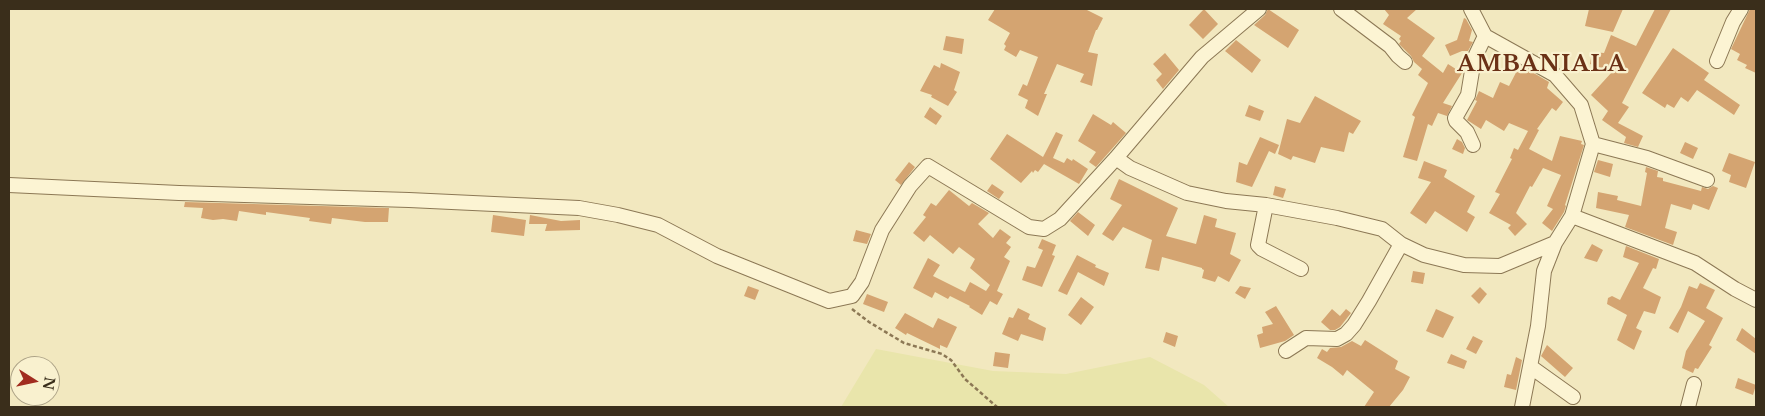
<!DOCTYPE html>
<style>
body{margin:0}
#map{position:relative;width:1765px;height:416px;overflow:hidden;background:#f2e8bf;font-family:"Libre Baskerville",serif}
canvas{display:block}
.frame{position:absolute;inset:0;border:10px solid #3a2e1b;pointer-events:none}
.north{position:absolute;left:10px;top:356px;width:50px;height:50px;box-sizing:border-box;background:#f9f1cf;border:1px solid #ada387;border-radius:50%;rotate:100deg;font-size:14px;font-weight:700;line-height:20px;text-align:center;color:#3a2e1b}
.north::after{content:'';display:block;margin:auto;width:18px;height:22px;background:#a12c1f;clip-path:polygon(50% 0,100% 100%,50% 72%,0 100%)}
</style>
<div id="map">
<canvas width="1765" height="416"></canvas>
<div class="frame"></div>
<div class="north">N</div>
</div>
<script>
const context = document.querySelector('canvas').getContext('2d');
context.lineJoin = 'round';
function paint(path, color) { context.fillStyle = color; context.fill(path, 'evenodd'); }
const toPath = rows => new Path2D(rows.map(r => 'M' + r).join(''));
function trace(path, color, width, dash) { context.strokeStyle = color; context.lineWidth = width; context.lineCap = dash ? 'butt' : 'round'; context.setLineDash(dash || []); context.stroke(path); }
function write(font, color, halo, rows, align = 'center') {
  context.font = font + ' "Libre Baskerville",serif'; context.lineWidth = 4.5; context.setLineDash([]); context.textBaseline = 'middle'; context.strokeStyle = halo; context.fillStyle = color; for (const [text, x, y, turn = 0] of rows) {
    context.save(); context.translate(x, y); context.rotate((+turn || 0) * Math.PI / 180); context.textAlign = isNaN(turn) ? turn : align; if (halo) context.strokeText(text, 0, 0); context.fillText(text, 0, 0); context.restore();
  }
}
const farmland = toPath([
 [876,349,993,371,1066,374,1150,357,1204,385,1229,407,841,407]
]);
const building = toPath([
 [995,9,1085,9,1103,18,1097,30,1096,30,1088,52,1098,54,1092,86,1080,82,1084,74,1057,64,1044,94,1047,94,1038,116,1025,108,1028,100,1018,95,1023,84,1027,86,1038,57,1020,50,1016,57,1004,50,1006,46,1004,44,1010,33,988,20],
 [1204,9,1218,24,1203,39,1189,25],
 [1268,9,1299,30,1288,48,1254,25,1265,15],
 [1384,9,1417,9,1407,18,1435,38,1422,56,1443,73,1448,64,1462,73,1443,103,1452,106,1447,116,1438,113,1432,126,1428,124,1417,161,1403,157,1415,117,1412,115,1428,83,1418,75,1422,69,1414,62,1411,56,1399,44,1401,41,1399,39,1401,36,1383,24,1389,15],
 [1589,9,1623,9,1613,32,1585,26],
 [1655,9,1671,9,1622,103,1629,107,1618,123,1643,136,1638,147,1624,143,1626,137,1602,120,1608,111,1591,95,1612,72,1590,64,1592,52,1604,53,1611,35,1636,46],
 [1750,9,1756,9,1756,73,1745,68,1747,65,1737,60,1740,54,1731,49],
 [1464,18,1466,19,1472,30,1469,41,1473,42,1468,51,1462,51,1450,56,1445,45,1457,40],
 [946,36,964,39,962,54,943,50],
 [1236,40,1261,60,1252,73,1225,51],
 [1673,48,1709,73,1704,80,1740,105,1734,115,1697,90,1688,102,1681,97,1674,108,1667,104,1665,108,1642,93],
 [1165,53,1179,70,1163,89,1156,80,1162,74,1153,64],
 [941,63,960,72,954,90,957,92,948,106,931,97,932,95,920,91,934,65,940,68],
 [1520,65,1549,82,1547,88,1563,102,1556,111,1552,108,1537,129,1539,130,1529,149,1552,161,1560,136,1582,141,1581,144,1584,145,1565,205,1566,206,1564,212,1552,231,1542,223,1553,209,1547,206,1561,175,1543,168,1532,187,1530,186,1516,213,1527,224,1515,236,1508,228,1511,225,1489,213,1500,194,1495,192,1512,159,1510,158,1514,148,1518,150,1528,131,1509,123,1504,131,1486,120,1481,129,1467,120,1477,101,1475,100,1479,91,1493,98,1500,82,1509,86],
 [1315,96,1361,121,1353,134,1349,132,1344,152,1321,147,1315,163,1293,156,1291,160,1278,154,1287,119,1300,123],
 [1249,105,1264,111,1260,121,1245,116],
 [930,107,942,116,936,125,924,117],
 [1093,114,1111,125,1113,122,1126,133,1096,167,1089,162,1096,152,1078,141],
 [1056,132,1063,135,1053,158,1064,163,1067,158,1072,161,1073,159,1088,169,1079,184,1044,164,1038,172,1035,170,1033,173,1032,171,1021,183,990,159,1007,134,1043,157],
 [1260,137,1279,145,1275,154,1269,151,1252,187,1236,182,1239,162,1247,165],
 [1457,139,1462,142,1465,148,1463,154,1452,149],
 [1685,142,1698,148,1693,159,1680,153],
 [1729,153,1755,162,1746,188,1729,182,1731,175,1722,171],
 [1598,160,1613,164,1610,177,1594,172],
 [1424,161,1447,170,1444,177,1475,196,1467,212,1475,217,1467,232,1435,211,1426,224,1410,213,1431,182,1418,178],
 [909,162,915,167,901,185,895,180],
 [1646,167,1658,171,1657,177,1663,178,1663,181,1701,191,1702,187,1708,189,1713,186,1718,188,1709,210,1693,204,1691,210,1671,204,1665,228,1677,232,1673,245,1625,227,1629,215,1596,208,1598,192,1618,196,1617,200,1641,206,1647,173,1645,172],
 [1119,179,1178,208,1166,236,1196,244,1204,215,1217,219,1215,227,1236,233,1230,254,1241,260,1229,282,1218,276,1215,282,1202,278,1204,270,1202,269,1202,268,1162,257,1159,271,1145,268,1152,240,1123,227,1113,241,1102,234,1122,205,1110,199],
 [992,184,1004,192,999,199,987,191],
 [1275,186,1286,189,1283,198,1273,195],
 [949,190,969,206,972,203,989,213,978,224,993,238,1000,229,1011,237,1006,243,1011,247,1004,257,1010,261,997,291,1003,294,997,305,990,301,982,315,969,307,970,306,950,296,948,299,935,292,932,298,913,288,928,258,940,265,933,276,965,292,970,282,986,291,990,285,970,268,975,259,959,247,953,254,930,235,924,242,913,233,926,217,923,215,931,203,936,206],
 [185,202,389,208,388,222,365,222,332,218,331,224,309,221,310,218,266,212,266,215,239,211,237,221,223,219,213,220,201,218,203,208,184,207],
 [1078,212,1095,225,1088,236,1070,221],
 [493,215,526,220,524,236,491,232],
 [530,215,561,221,580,220,580,230,545,231,547,224,529,224],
 [856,230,871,234,867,244,853,241],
 [1042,239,1056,245,1052,255,1055,256,1042,287,1022,280,1027,266,1035,268,1043,250,1038,248],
 [1592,244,1603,250,1597,262,1584,258],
 [1626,246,1659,259,1656,269,1653,268,1643,288,1661,297,1655,314,1644,311,1636,328,1642,331,1634,350,1617,340,1627,315,1607,304,1608,298,1612,296,1620,300,1639,263,1623,257],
 [1077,255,1096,265,1095,267,1109,273,1104,286,1078,272,1067,295,1058,291],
 [1413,271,1425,273,1423,284,1411,282],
 [1700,283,1715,290,1706,308,1723,318,1709,345,1712,347,1698,369,1695,368,1693,373,1682,368,1686,351,1705,321,1688,311,1678,333,1669,328,1681,307,1689,286,1697,289],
 [748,286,759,290,755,300,744,296],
 [1240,286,1251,288,1245,299,1235,293],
 [1480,287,1487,294,1479,304,1471,296],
 [867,294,888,302,884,312,863,304],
 [1081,297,1094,307,1081,325,1068,315],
 [1276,306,1294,335,1285,341,1260,348,1257,335,1263,333,1262,327,1273,324,1265,312],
 [1018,308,1030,314,1028,319,1046,328,1043,341,1021,334,1018,341,1002,334,1009,317,1013,318],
 [1332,309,1340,316,1346,309,1351,313,1340,327,1335,330,1330,330,1321,322],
 [1436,309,1454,317,1443,338,1426,331],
 [905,313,933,328,938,318,957,327,947,348,940,345,940,349,907,333,906,335,895,328],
 [1742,328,1756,339,1756,354,1736,340],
 [1166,332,1178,336,1175,347,1163,342],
 [1473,336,1483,341,1476,354,1466,349],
 [1365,340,1398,361,1395,369,1410,377,1403,390,1389,407,1364,407,1374,392,1347,370,1343,376,1332,367,1317,358,1322,349,1327,352,1330,348,1341,347,1352,341,1361,346],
 [1547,345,1573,368,1565,377,1541,356],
 [995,352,1010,354,1008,368,993,366],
 [1451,354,1467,361,1464,369,1447,363],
 [1516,357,1522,360,1516,390,1504,387,1507,374,1511,375],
 [1738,378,1756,385,1753,395,1735,388]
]);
const path = toPath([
 [852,309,869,322,904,343,942,354,951,360,965,379,997,407]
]);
const minor = toPath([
 [1341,9,1390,46,1398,56,1405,62],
 [1471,9,1485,36,1555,75,1581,105,1593,144,1572,216,1555,243,1544,271,1538,326,1522,407],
 [1717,61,1733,22,1741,9],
 [1593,144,1647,158,1707,180],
 [1473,145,1467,132,1456,121,1455,118,1468,95,1474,59,1485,36],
 [1116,158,1130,168,1187,193,1226,201,1266,205,1337,218,1382,229,1401,244,1424,255,1464,265,1500,266,1555,243],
 [9,185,179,193,409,200,579,208,618,215,658,225,717,256,829,301,852,296,862,282,882,230,910,186,928,166,1029,227,1044,229,1060,219,1116,158,1202,57,1259,9],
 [1266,205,1258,245,1262,249,1301,269],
 [1572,216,1695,263,1735,289,1756,300],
 [1286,351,1306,338,1337,339,1346,334,1354,325,1369,301,1401,244],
 [1531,367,1573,397],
 [1688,407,1694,384]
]);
const districtNames = [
 ["AMBANIALA",1542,65]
];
paint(farmland, '#e9e5ab');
paint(building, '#d4a471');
trace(minor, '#8c7855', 16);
trace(path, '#8c7855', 2.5, [4, 2.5]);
trace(minor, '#fcf4d3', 14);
context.letterSpacing = '1px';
write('bold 22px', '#6b3116', '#f9f1cf', districtNames);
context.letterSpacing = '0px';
</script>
